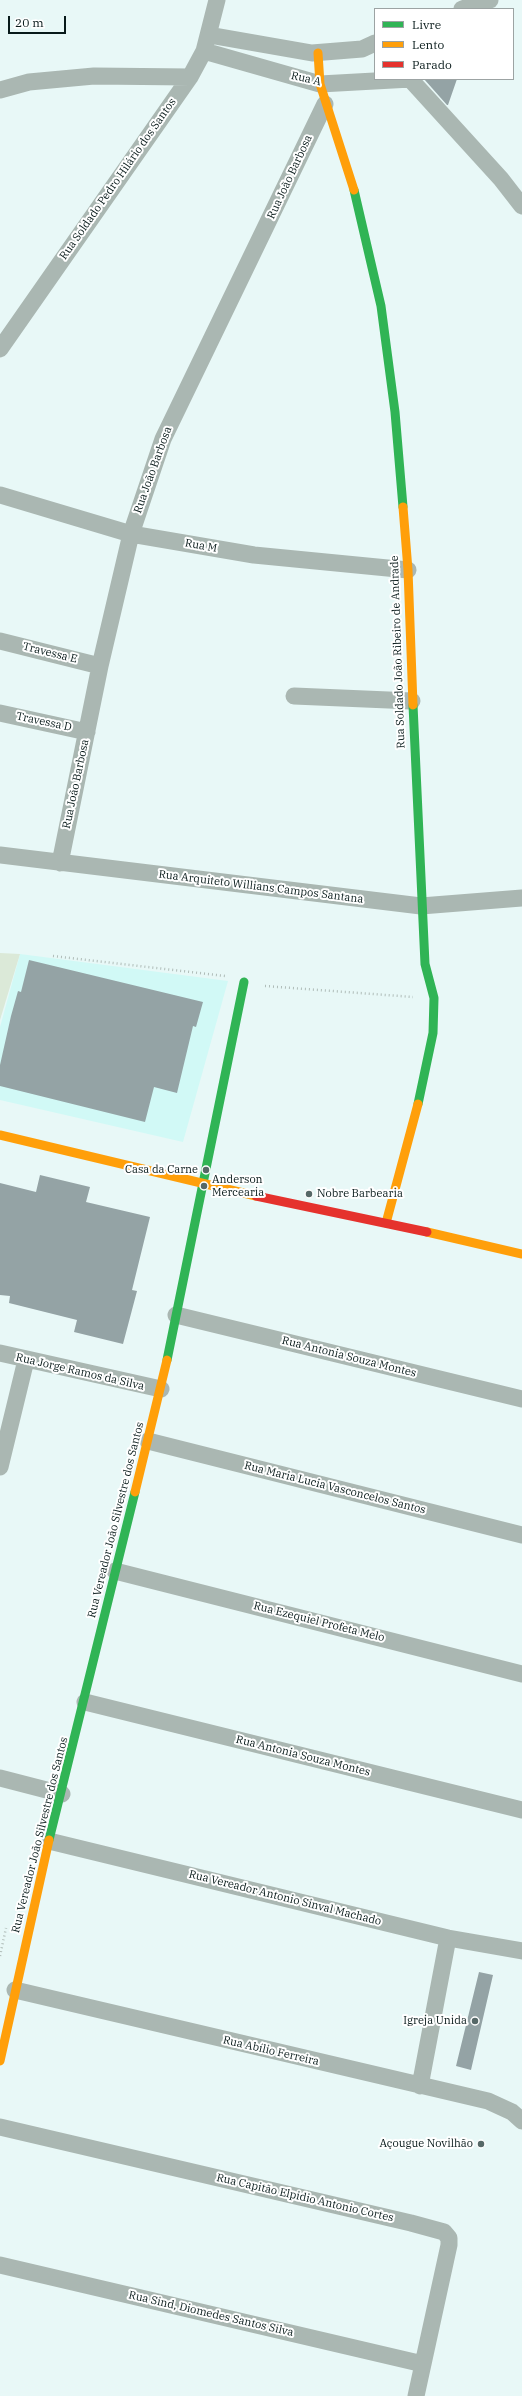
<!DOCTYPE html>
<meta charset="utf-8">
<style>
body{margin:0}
#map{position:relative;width:522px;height:2396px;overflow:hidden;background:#e8f8f7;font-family:"IBM Plex Serif",serif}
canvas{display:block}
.legend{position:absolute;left:374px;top:8px;width:140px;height:72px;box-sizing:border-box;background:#fff;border:1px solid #9ca3a3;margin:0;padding:5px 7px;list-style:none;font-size:12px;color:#081a1a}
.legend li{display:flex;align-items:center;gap:8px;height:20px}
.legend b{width:20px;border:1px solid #9ca3a3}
.scale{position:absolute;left:8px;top:16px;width:58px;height:18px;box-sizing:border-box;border:2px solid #081a1a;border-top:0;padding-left:5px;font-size:12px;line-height:14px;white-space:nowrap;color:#081a1a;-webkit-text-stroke:3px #fff;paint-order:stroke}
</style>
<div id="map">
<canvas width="522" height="2396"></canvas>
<ul class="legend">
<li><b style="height:5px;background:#30b455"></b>Livre</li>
<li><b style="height:5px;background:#ff9f0a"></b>Lento</li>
<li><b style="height:5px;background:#e5322d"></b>Parado</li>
</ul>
<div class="scale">20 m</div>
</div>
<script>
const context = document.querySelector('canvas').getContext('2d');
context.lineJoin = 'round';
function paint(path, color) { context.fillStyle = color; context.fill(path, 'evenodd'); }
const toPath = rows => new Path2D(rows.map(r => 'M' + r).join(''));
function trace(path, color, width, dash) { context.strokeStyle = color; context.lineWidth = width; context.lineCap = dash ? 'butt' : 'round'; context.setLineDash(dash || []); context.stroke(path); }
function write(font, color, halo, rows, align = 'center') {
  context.font = font + ' "IBM Plex Serif",serif'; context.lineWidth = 4; context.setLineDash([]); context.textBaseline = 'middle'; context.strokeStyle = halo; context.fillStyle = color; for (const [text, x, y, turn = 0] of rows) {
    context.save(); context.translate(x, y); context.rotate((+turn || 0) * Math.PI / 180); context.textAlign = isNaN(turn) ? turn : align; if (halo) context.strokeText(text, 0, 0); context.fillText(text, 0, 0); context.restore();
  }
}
const built = toPath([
 [20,954,228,981,183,1142,0,1100,0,1027]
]);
const green = toPath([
 [0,953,20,954,0,1020]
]);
const building = toPath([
 [424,79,457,79,448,105,447,105],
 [29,960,203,1002,196,1027,193,1026,177,1093,154,1087,145,1122,0,1086,0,1065,11,1016,18,991,21,992],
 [40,1175,90,1187,86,1202,150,1217,132,1290,137,1291,123,1344,74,1332,77,1320,9,1303,10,1296,0,1295,0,1183,36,1192],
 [479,1972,493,1975,471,2070,456,2066]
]);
const path = toPath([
 [53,956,225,976],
 [265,986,413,997],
 [0,1956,6,1928]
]);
const street = toPath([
 [462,9,490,0],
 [209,35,312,53,362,49,375,43],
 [204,51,320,84,411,79],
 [410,79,501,179,522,206],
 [0,90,29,82,94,76,190,77],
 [0,349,190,77,204,51,217,0],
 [0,495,131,534,254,555,408,570],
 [0,641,100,666],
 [294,696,412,701],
 [0,713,87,732],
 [0,855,421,906,522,898],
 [60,863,100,666,131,534,163,439,325,104],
 [176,1315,522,1399],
 [0,1353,161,1389],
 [148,1441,522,1535],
 [0,1467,26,1360],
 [115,1571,522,1674],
 [85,1702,522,1810],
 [0,1778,62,1794],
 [49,1841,448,1938,522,1951],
 [15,1990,488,2101,512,2112,522,2121],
 [420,2086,448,1938],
 [0,2127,411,2223,444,2232,449,2238,449,2245,416,2396],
 [0,2265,423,2364]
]);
const fast = toPath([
 [354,190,381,306,395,412,403,507],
 [413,705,425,964,434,998,433,1033,418,1104],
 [167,1360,244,982],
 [49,1840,135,1492]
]);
const slow = toPath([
 [318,53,320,84,354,190],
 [403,507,408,570,413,705],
 [0,1135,256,1196],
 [386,1223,418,1104],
 [427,1232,522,1254],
 [135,1492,167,1360],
 [0,2061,49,1840]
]);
const jam = toPath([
 [256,1196,427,1232]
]);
const markers = [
 [206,1170,4,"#566867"],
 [204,1186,4,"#566867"],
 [309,1194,4,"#566867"],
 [475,2021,4,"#566867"],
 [481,2144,4,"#566867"]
];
const streetNames = [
 ["Rua A",306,79,13],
 ["Rua João Barbosa",290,177,-65],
 ["Rua Soldado Pedro Hilário dos Santos",118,179,-55],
 ["Rua João Barbosa",153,470,-70],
 ["Rua M",201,546,10],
 ["Rua Soldado João Ribeiro de Andrade",398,652,-92],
 ["Travessa E",50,653,14],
 ["Travessa D",44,722,12],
 ["Rua João Barbosa",76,784,-78],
 ["Rua Arquiteto Willians Campos Santana",261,887,7],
 ["Rua Antonia Souza Montes",349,1357,14],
 ["Rua Jorge Ramos da Silva",80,1372,13],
 ["Rua Maria Lucia Vasconcelos Santos",335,1488,14],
 ["Rua Vereador João Silvestre dos Santos",116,1520,-76],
 ["Rua Ezequiel Profeta Melo",319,1622,14],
 ["Rua Antonia Souza Montes",303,1756,14],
 ["Rua Vereador João Silvestre dos Santos",40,1835,-76],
 ["Rua Vereador Antonio Sinval Machado",285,1898,14],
 ["Rua Abílio Ferreira",271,2051,13],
 ["Rua Capitão Elpidio Antonio Cortes",305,2198,13],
 ["Rua Sind, Diomedes Santos Silva",211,2314,13]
];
const poiNames = [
 ["Casa da Carne",198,1170],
 ["Anderson",212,1180,"left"],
 ["Mercearia",212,1193,"left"],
 ["Nobre Barbearia",317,1194,"left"],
 ["Igreja Unida",467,2021],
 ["Açougue Novilhão",473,2144]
];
paint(built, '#d1f9f6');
paint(green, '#dbe9d8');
paint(building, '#94a3a5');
trace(path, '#afbcb8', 2.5, [1, 3]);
trace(street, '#aab7b2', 17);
trace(fast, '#30b455', 9);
trace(slow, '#ff9f0a', 9);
trace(jam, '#e5322d', 9);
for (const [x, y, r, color] of markers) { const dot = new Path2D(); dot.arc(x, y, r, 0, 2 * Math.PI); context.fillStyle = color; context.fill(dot); trace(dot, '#fff', 1.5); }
write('11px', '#081a1a', '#fff', streetNames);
write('11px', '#081a1a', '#fff', poiNames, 'right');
</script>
